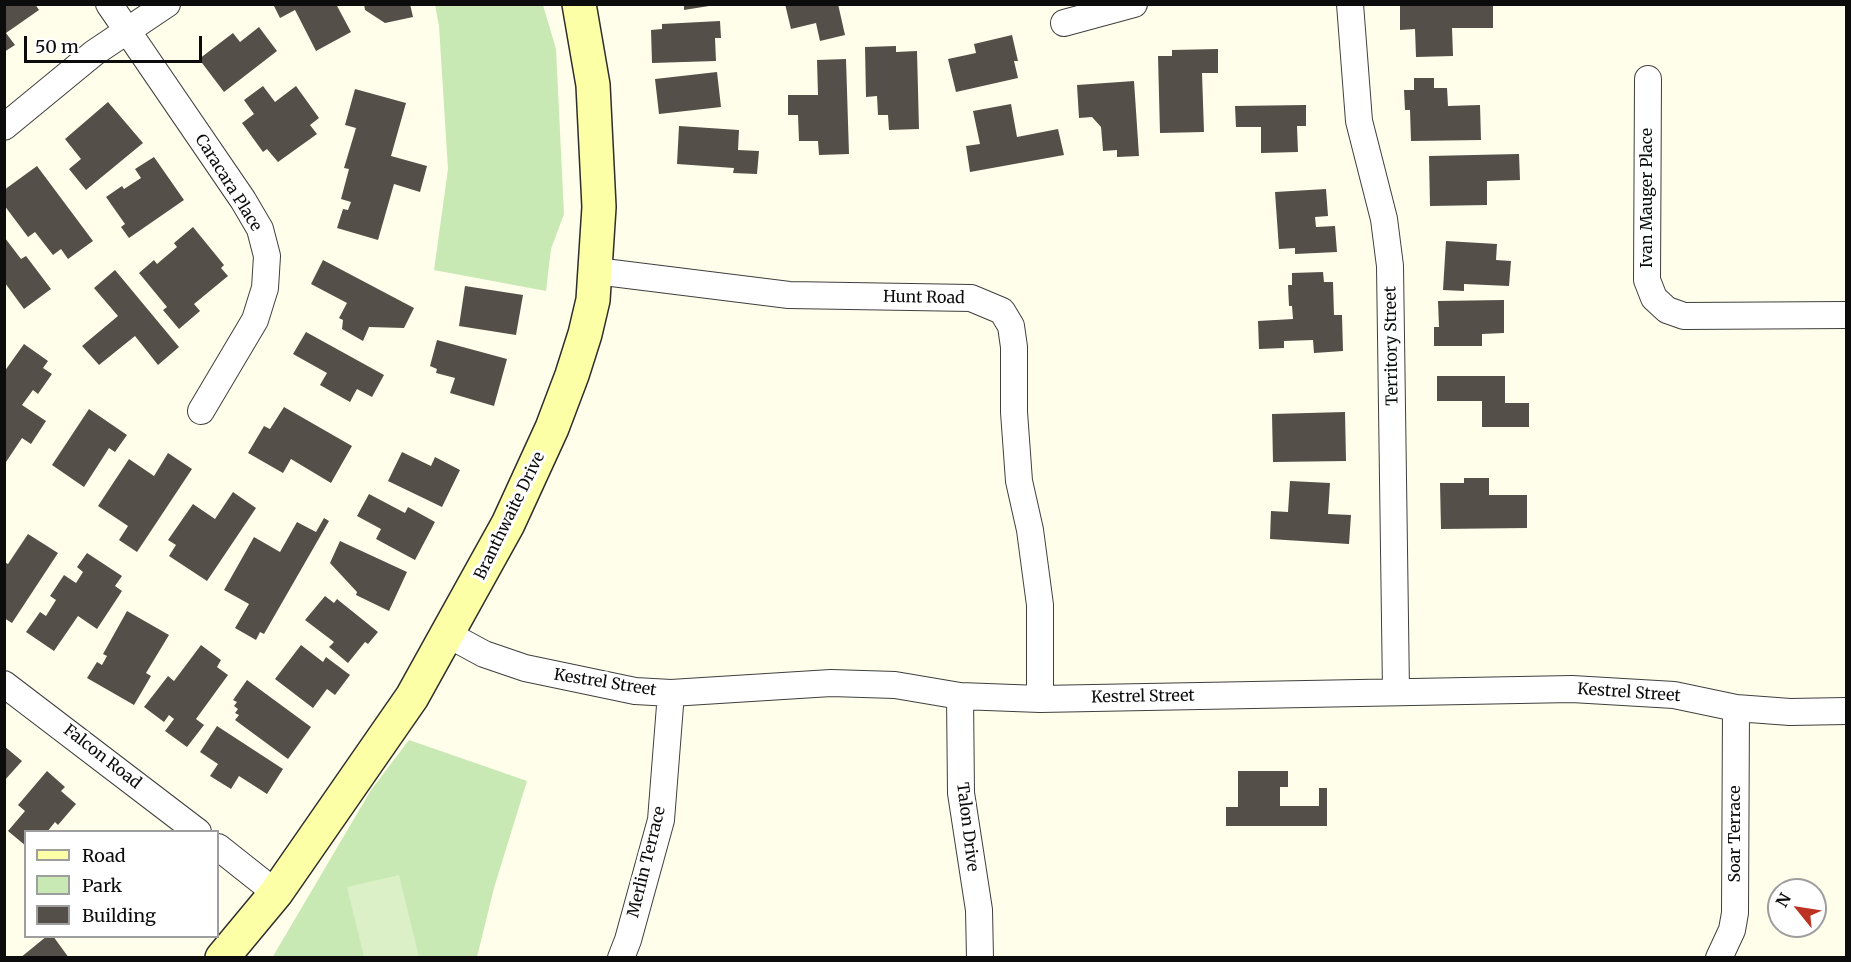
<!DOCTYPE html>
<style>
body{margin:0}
#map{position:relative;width:1851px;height:962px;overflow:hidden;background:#fffeea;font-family:Merriweather,serif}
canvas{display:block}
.frame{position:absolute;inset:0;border:6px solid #0c0c0c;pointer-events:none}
.legend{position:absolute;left:24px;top:830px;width:195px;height:108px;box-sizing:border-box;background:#fff;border:2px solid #9e9e9e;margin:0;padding:8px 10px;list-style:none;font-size:18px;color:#0c0c0c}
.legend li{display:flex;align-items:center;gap:12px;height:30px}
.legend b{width:30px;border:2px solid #9e9e9e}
.north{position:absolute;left:1767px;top:878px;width:60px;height:60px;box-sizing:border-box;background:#fff;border:2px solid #9e9e9e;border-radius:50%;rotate:300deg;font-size:16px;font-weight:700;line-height:24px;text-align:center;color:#0c0c0c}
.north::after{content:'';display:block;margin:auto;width:21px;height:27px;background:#bc3323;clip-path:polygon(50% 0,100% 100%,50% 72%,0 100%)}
.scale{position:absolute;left:24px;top:36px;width:178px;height:27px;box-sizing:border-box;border:3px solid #0c0c0c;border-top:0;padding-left:8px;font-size:18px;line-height:21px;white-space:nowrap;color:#0c0c0c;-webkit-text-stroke:4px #fff;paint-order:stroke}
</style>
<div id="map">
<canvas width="1851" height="962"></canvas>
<div class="frame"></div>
<ul class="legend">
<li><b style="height:8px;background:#fcffa5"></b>Road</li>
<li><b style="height:16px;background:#c8e9b4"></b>Park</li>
<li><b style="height:16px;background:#544f48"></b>Building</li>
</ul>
<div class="north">N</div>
<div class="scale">50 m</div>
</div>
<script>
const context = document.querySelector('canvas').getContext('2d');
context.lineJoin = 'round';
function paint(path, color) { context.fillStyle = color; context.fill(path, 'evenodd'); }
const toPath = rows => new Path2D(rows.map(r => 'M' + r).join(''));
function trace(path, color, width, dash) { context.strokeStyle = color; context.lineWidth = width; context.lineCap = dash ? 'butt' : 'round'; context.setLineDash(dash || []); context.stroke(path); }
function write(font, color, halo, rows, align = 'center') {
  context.font = font + ' Merriweather,serif'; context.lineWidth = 6; context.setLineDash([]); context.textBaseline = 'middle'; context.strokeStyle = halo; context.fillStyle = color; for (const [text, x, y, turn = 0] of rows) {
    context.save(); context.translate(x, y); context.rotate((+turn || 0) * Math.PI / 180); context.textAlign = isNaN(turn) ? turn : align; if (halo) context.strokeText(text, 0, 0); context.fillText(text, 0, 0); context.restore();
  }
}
const green = toPath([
 [435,5,543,5,556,49,564,214,551,249,546,291,434,270,448,169,439,26],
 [409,740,527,781,494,888,477,957,272,958,371,790]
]);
const pitch = toPath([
 [399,875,419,957,364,957,347,887]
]);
const building = toPath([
 [4,4,35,4,39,10,6,33,15,45,4,52],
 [273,4,336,4,351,32,316,51,295,10,280,18],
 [364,4,410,4,413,17,385,23,365,10],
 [684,4,709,4,709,6,684,10],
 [785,4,838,4,845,35,820,41,816,23,791,29],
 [1493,4,1493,28,1452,28,1453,56,1416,57,1415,29,1400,30,1400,5],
 [720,21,721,38,715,38,716,61,652,63,651,30,662,29,662,24],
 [259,27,277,51,224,92,199,59,233,33,240,42],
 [1012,35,1018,61,1014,61,1018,78,956,92,948,59,976,53,974,44],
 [896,46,896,52,917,51,919,129,889,130,888,115,878,115,877,96,866,97,865,47],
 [1218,49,1218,73,1202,73,1204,132,1160,133,1158,56,1172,56,1172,50],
 [846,59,849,154,819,155,818,141,799,141,798,115,788,115,788,95,818,95,817,60],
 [717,72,721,107,659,114,655,79],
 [1414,78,1434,78,1434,88,1447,88,1448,106,1480,105,1481,140,1411,141,1410,110,1405,110,1404,90,1414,90],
 [1134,81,1139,156,1117,157,1117,150,1103,151,1101,127,1092,117,1079,118,1077,85],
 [263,86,275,102,296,86,319,118,310,125,317,134,278,162,267,149,263,152,242,123,254,114,244,100],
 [355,89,406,103,391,156,427,166,420,192,394,184,378,240,337,228,343,209,348,210,351,202,341,199,349,169,344,168,356,128,345,125],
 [108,102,143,143,86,190,69,169,81,159,65,139],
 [1011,104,1017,137,1058,129,1064,155,970,172,966,146,980,144,973,111],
 [1306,105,1306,126,1297,126,1298,152,1261,153,1261,127,1236,127,1235,106],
 [679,126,739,130,738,150,759,151,757,174,733,173,734,168,677,164],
 [1519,154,1520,180,1487,181,1487,205,1430,206,1429,156],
 [154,157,184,200,129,238,121,227,125,224,106,197,122,186,124,189,141,178,135,169],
 [37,166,93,241,68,259,61,249,53,255,35,232,28,237,4,205,4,190],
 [1326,189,1328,216,1315,217,1316,227,1335,226,1337,252,1295,254,1295,248,1279,249,1275,192],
 [193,227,224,265,221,268,228,276,194,304,200,311,179,329,163,310,167,307,139,273,154,260,157,264,177,247,174,243],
 [5,238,21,259,26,256,51,289,24,309,5,283],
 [1446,241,1497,244,1496,260,1511,261,1509,286,1464,284,1464,291,1443,290],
 [323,260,414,308,404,328,369,327,363,341,342,329,343,320,339,318,347,303,311,284],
 [115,270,179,347,158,365,135,336,99,365,82,346,118,316,94,288],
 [1323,272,1324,282,1333,282,1334,315,1342,315,1343,351,1314,353,1313,340,1284,341,1284,348,1259,349,1258,321,1293,319,1292,306,1289,306,1288,285,1292,285,1292,273],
 [465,286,523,295,516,335,459,326],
 [1504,300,1504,333,1482,334,1482,346,1434,346,1434,327,1439,327,1438,301],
 [306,332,384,375,372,397,357,389,350,402,320,385,327,373,293,354],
 [437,340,507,359,494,406,450,393,455,378,436,373,437,369,430,366],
 [24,344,48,361,43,368,52,374,38,394,33,390,22,405,46,421,31,444,22,438,4,465,4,372],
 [1437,376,1505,376,1505,403,1529,403,1529,427,1482,427,1482,401,1437,401],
 [284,407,352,446,331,483,291,459,283,473,248,453,264,426,270,429],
 [89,409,127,435,115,452,109,448,84,487,52,465],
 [1345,412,1346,461,1273,462,1272,414],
 [402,452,431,466,435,457,460,470,442,507,388,481],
 [168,453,192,469,137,552,119,540,128,526,98,506,129,459,154,476],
 [1464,478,1489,478,1489,495,1527,495,1527,528,1441,529,1440,483,1464,483],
 [1290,481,1330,483,1328,514,1351,515,1349,544,1270,539,1271,511,1288,512],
 [233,492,256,508,207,581,169,556,176,545,168,540,193,504,215,519],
 [369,494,405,513,408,507,435,522,415,560,376,539,381,529,357,516],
 [324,518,329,521,264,634,260,632,256,640,235,628,249,604,224,590,254,537,280,552,297,522,316,532],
 [28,534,58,553,12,623,4,618,4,562,8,564],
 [340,541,407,572,389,611,356,595,357,592,330,563],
 [87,553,122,576,115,586,122,591,97,629,78,616,54,651,26,632,40,612,46,616,56,600,50,596,64,575,76,583,83,572,77,567],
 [325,596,334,603,337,599,378,632,368,644,365,642,348,663,329,647,334,642,305,620],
 [127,611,169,635,146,673,151,676,134,705,87,678,97,662,102,665,107,656,103,654],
 [201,645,221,660,217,667,228,675,196,719,204,725,187,747,165,731,174,719,169,715,164,722,144,707,168,676,174,681],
 [301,645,323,662,326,657,350,675,335,695,327,689,313,708,275,679],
 [247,680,311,727,288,759,235,720,239,715,235,713,238,709,234,706,237,702,233,700],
 [217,726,283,769,267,794,239,776,231,789,210,776,218,764,200,752],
 [4,746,22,761,4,781],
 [47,771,65,787,61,791,76,804,58,825,55,822,47,832,26,832,26,846,8,831,25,811,18,805],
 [1238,771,1288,771,1288,787,1280,787,1280,806,1319,806,1319,788,1327,788,1327,826,1226,826,1226,807,1238,807],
 [47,936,53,936,69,958,20,958]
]);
const street = toPath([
 [109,4,243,200,260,229,267,256,265,288,255,320,201,411],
 [1350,4,1359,121,1384,219,1390,266,1396,691],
 [1064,23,1134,4],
 [1648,79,1647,280,1654,298,1667,310,1684,316,1846,315],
 [4,127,94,53,167,4],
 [596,271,789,295,971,298,1002,311,1011,326,1014,347,1014,412,1019,481,1030,530,1040,605,1040,699],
 [449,635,484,654,525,668,635,691,671,693,831,683,895,685,960,696,1040,699,1572,689,1674,695,1736,708,1790,712,1846,711],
 [4,684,198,832],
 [960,696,961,793,979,910,980,958],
 [218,847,276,893],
 [621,958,628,940,661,820,671,693],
 [1719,958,1732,930,1735,913,1736,708]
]);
const secondary = toPath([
 [222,958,276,893,412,697,508,524,552,428,572,375,585,334,593,300,599,207,593,85,579,4]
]);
const streetNames = [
 ["Caracara Place",228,183,58],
 ["Ivan Mauger Place",1647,198,-90],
 ["Hunt Road",924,298,1],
 ["Territory Street",1392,346,-91],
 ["Branthwaite Drive",510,516,-64],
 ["Kestrel Street",605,683,9],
 ["Kestrel Street",1629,693,4],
 ["Kestrel Street",1143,697,-1],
 ["Falcon Road",102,757,38],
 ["Talon Drive",967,827,83],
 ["Soar Terrace",1735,834,-90],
 ["Merlin Terrace",647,862,-76]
];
paint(green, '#c8e9b4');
paint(pitch, '#dbf0c6');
paint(building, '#544f48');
trace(street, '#3f3f3f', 28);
trace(secondary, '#2e2e2e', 36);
trace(street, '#fff', 26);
trace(secondary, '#fcffa5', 33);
write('16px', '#0c0c0c', '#fff', streetNames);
</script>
